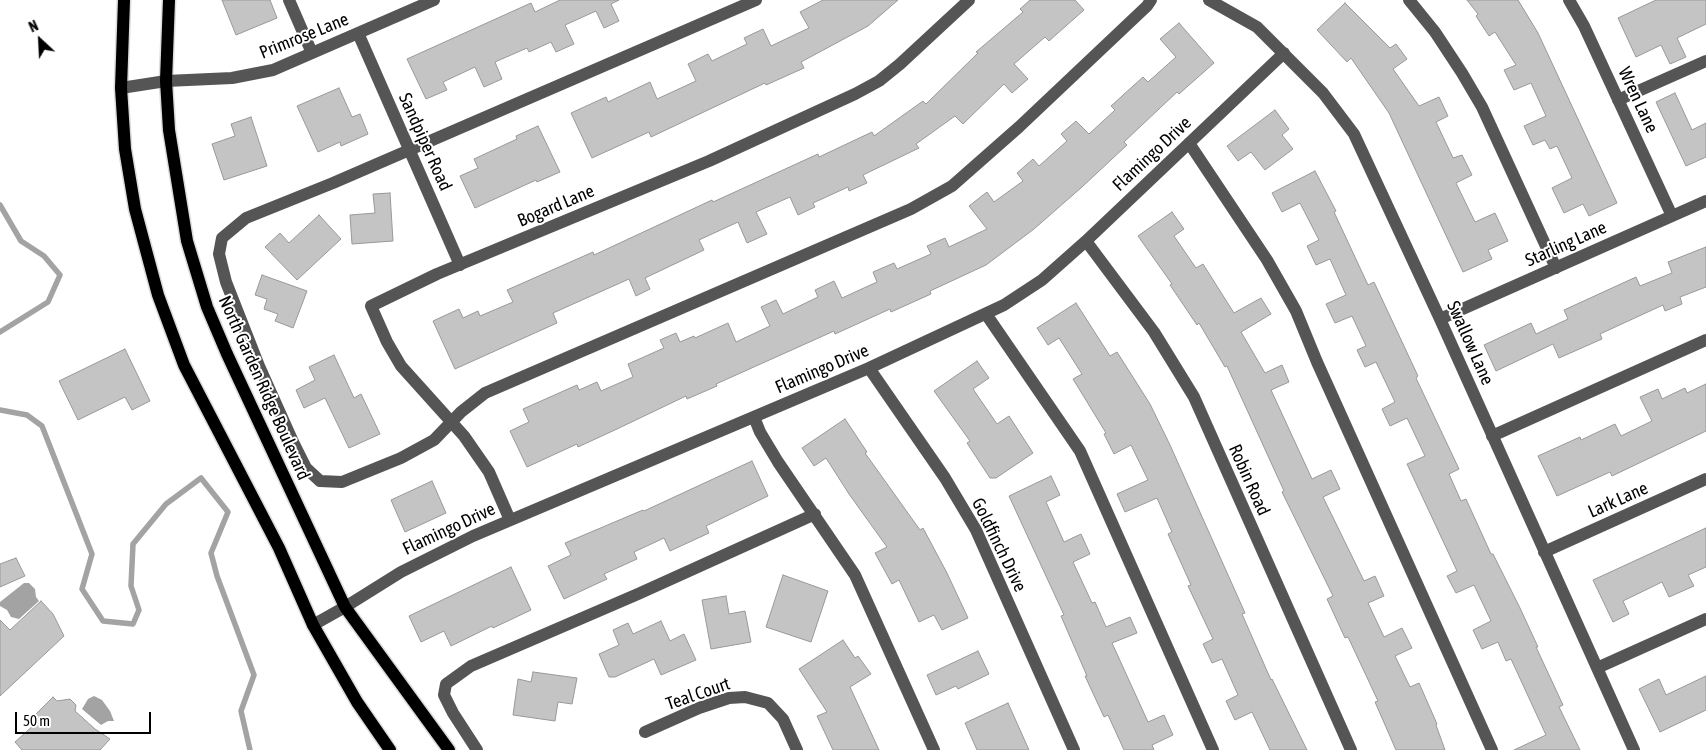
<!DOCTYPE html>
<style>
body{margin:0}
#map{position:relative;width:1706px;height:750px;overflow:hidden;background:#fff;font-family:"Asap Condensed",sans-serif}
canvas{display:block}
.north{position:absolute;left:15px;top:15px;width:50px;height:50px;-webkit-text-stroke:4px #fff;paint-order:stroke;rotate:335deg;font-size:14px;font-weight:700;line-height:20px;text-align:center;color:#000}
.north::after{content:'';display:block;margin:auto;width:18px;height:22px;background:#000;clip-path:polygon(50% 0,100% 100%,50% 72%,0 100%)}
.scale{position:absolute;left:15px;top:712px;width:136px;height:22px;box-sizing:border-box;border:2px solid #000;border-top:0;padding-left:6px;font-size:15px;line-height:18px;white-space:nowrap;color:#000;-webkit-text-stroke:4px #fff;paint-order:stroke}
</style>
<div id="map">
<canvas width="1706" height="750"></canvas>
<div class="north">N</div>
<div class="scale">50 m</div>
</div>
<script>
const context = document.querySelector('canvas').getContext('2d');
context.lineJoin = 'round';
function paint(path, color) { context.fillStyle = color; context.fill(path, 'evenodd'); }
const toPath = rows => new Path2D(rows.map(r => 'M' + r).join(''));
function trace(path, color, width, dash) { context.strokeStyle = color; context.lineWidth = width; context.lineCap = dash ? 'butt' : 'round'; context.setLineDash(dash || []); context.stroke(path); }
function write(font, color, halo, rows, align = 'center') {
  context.font = font + ' "Asap Condensed",sans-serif'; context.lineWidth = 4; context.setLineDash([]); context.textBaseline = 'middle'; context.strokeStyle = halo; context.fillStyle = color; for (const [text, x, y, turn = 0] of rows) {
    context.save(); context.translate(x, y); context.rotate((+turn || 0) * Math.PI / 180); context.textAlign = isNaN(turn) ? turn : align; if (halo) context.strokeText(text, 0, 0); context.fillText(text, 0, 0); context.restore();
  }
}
const water = toPath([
 [24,583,29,583,35,589,36,597,39,601,19,619,11,617,7,610,0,606,0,602],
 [94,696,102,700,110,711,114,721,108,721,101,725,82,709,88,699]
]);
const stream = toPath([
 [0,205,21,241,44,256,60,275,48,302,0,332],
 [0,410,27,415,42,426,92,554,82,589,103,621,133,624,139,610,131,586,133,544,166,504,201,478,228,512,211,553,217,576,254,675,241,711,250,750]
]);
const building = toPath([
 [222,0,270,0,277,18,236,35,222,0],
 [560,0,619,0,611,4,619,21,604,28,596,11,565,25,574,44,556,52,551,42,529,52,527,48,495,62,502,79,484,87,475,67,443,82,447,90,426,99,407,59,531,3,535,12,560,0],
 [823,0,898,0,868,26,801,62,804,68,766,85,765,83,651,137,649,132,592,158,571,113,606,97,608,102,650,82,657,99,696,81,688,64,708,54,712,61,747,44,744,38,763,29,771,46,809,28,800,12,823,0],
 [1030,0,1075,0,1084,10,1049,41,1045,37,1014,64,1028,79,1012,93,1004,84,963,124,955,116,916,144,919,148,863,175,867,183,849,191,848,187,813,203,815,207,798,215,790,197,756,212,767,234,747,243,738,222,699,240,704,250,645,278,650,289,636,296,629,279,553,313,557,323,455,369,433,321,459,309,463,318,478,311,480,316,513,302,507,290,593,252,594,255,712,200,713,202,818,154,819,157,872,132,874,136,923,101,926,104,978,53,976,52,1023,12,1020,9,1030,0],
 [1467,0,1518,0,1538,33,1617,203,1589,216,1583,204,1564,213,1552,188,1572,178,1557,146,1550,149,1545,140,1533,145,1524,126,1546,116,1531,83,1514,90,1504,70,1516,65,1495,32,1489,36,1476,16,1478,14,1467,0],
 [1656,0,1706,0,1706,24,1677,38,1686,57,1670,64,1661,45,1636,57,1618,18,1656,0],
 [1345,3,1390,48,1396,44,1407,59,1393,69,1419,106,1439,97,1448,116,1436,122,1453,158,1462,155,1472,175,1456,183,1475,222,1495,213,1508,241,1488,250,1492,259,1463,272,1389,113,1351,58,1347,62,1317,30,1345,3],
 [1179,23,1214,63,1179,94,1177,92,1124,142,1127,145,1082,187,1034,229,986,265,930,291,931,294,891,312,890,309,835,334,834,331,716,384,717,386,687,399,686,396,617,429,578,447,577,444,527,467,510,431,529,422,523,409,577,385,579,390,597,382,601,391,633,377,628,364,664,348,660,340,676,333,680,342,694,336,695,338,728,323,736,342,770,326,761,307,776,300,783,314,818,297,815,290,834,281,842,298,877,282,873,272,894,263,897,269,931,254,927,246,945,238,949,247,987,229,969,206,987,192,994,202,1023,181,1017,173,1033,159,1039,166,1067,141,1061,134,1076,121,1089,134,1115,110,1111,106,1143,77,1148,82,1176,57,1160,39,1179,23],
 [339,88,352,117,360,114,368,134,341,146,340,142,318,152,297,106,339,88],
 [1675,93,1692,130,1706,123,1706,157,1686,166,1656,102,1675,93],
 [1275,110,1289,129,1282,135,1293,149,1265,170,1251,152,1238,161,1227,146,1275,110],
 [251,117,267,166,224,180,212,144,235,136,231,124,251,117],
 [538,126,560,172,537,182,536,180,475,208,460,176,478,168,474,159,517,139,516,136,538,126],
 [1315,171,1336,211,1334,212,1368,285,1374,282,1418,376,1416,378,1459,469,1449,474,1461,501,1466,499,1491,554,1493,554,1520,608,1538,647,1536,647,1563,705,1559,707,1580,750,1514,750,1546,735,1511,659,1506,661,1498,642,1482,649,1473,630,1491,621,1474,585,1456,593,1447,576,1457,571,1407,464,1425,456,1407,418,1390,426,1382,409,1395,402,1376,362,1365,367,1357,350,1366,346,1352,316,1335,323,1326,304,1346,295,1330,259,1316,265,1307,246,1319,240,1300,203,1282,212,1272,193,1315,171],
 [390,193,393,241,352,244,350,215,375,213,373,194,390,193],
 [1172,212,1184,229,1174,236,1196,268,1203,264,1234,313,1261,298,1271,314,1241,332,1265,373,1282,365,1289,382,1271,390,1312,479,1331,470,1340,489,1323,497,1364,581,1375,576,1384,596,1368,603,1384,637,1402,628,1412,648,1395,656,1410,687,1419,683,1437,724,1436,725,1445,750,1396,750,1375,702,1378,701,1348,637,1345,638,1327,599,1333,596,1282,492,1284,491,1227,366,1225,367,1199,323,1197,325,1170,285,1172,284,1138,236,1172,212],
 [319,215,341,239,297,280,265,247,280,233,289,243,319,215],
 [1706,247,1706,287,1680,297,1682,304,1665,311,1663,305,1600,334,1602,339,1559,358,1553,344,1496,371,1484,345,1531,323,1536,334,1568,319,1564,310,1636,277,1640,286,1672,273,1668,262,1706,247],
 [262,275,307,291,293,328,275,321,278,314,264,309,267,299,255,295,262,275],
 [1076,303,1110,356,1117,352,1150,404,1170,445,1245,613,1242,614,1271,680,1272,679,1307,750,1270,750,1252,712,1235,720,1226,701,1238,695,1222,659,1212,663,1203,644,1213,639,1188,586,1191,585,1168,534,1172,532,1157,498,1125,512,1117,494,1148,480,1131,445,1114,454,1104,434,1106,433,1073,379,1082,374,1059,338,1048,345,1037,328,1076,303],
 [125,349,150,401,132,410,125,397,78,420,59,381,125,349],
 [334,355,354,398,361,394,380,434,349,448,325,398,304,408,296,390,315,380,309,367,334,355],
 [977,361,989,378,973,389,997,424,1009,416,1033,453,996,478,990,478,967,443,970,441,934,391,977,361],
 [1706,384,1706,431,1612,476,1610,472,1557,496,1538,456,1580,437,1581,440,1615,424,1621,436,1652,421,1640,397,1658,389,1662,399,1685,388,1687,393,1706,384],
 [845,419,867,452,865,453,920,530,923,528,947,573,968,618,942,630,934,615,919,622,899,580,892,584,875,553,887,547,849,494,826,458,814,466,802,448,845,419],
 [752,461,768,496,706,526,709,533,670,551,664,538,634,552,637,559,604,574,607,579,564,599,548,566,571,555,565,543,643,510,644,511,752,461],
 [1051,476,1060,495,1046,502,1064,542,1081,534,1090,554,1073,562,1092,603,1095,602,1106,627,1130,617,1137,633,1112,643,1148,722,1164,715,1173,735,1152,745,1154,750,1124,750,1108,715,1104,717,1085,676,1087,676,1061,616,1064,615,1009,496,1051,476],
 [432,481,446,513,405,532,391,500,432,481],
 [1706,528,1706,567,1688,575,1694,586,1669,597,1662,582,1623,601,1629,614,1613,622,1593,580,1706,528],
 [16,558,25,576,0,587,0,564,16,558],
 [511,567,531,610,493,628,492,626,451,646,444,631,421,642,409,616,511,567],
 [783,575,828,591,811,642,766,627,783,575],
 [726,596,729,614,745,611,751,642,711,649,702,600,726,596],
 [41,601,53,614,64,636,0,696,0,620,10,630,41,601],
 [661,621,670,641,684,634,696,660,661,675,654,659,615,677,609,677,599,654,619,645,613,630,628,623,633,634,661,621],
 [843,640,855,658,858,656,871,674,850,687,879,750,833,750,817,716,827,712,799,669,843,640],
 [978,651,989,674,958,689,956,686,936,695,927,675,978,651],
 [533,672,577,678,572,704,558,702,555,721,513,715,518,679,531,682,533,672],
 [1706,676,1706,710,1660,732,1639,689,1659,679,1666,695,1706,676],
 [53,697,57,701,70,699,76,705,75,711,95,729,110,739,100,750,22,750,15,742,36,723,29,721,53,697],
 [1008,703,1029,750,977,750,965,723,1008,703]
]);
const minor = toPath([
 [289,0,312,53],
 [756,0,333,183,246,218,222,238,219,254,226,282,259,366,293,442,306,468,320,481,342,482,401,458,434,440,461,412,485,393,911,209,952,186,1019,127,1147,6,1151,0],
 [1209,0,1257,27,1323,93,1354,134,1440,319,1634,750],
 [1409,0,1435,32,1462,73,1482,107,1556,268],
 [1569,0,1584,26,1672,216],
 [358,33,460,265],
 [121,88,166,81,232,78,273,70,434,0],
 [1618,100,1706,61],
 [1189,143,1267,260,1296,311,1317,362,1492,750],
 [1086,241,1154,332,1194,397,1351,750],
 [986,314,1080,451,1213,750],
 [1440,319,1706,201],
 [869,368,945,478,976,530,1074,750],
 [754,417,760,432,778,462,855,575,934,750],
 [1492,436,1706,340],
 [510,520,489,472,464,436,401,366,387,342,371,306,437,274,709,161,855,94,879,81,900,64,969,0],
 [1544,552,1706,479],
 [313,625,345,607,401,572,473,536,869,368,1004,305,1042,280,1086,241,1284,53],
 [1597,668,1706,619],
 [645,732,699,708,729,698,745,697,768,703,783,719,797,750],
 [477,750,453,713,444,695,446,684,471,666,638,594,815,514]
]);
const major = toPath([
 [124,0,121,88,125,149,135,209,158,295,184,365,279,548,313,625,357,702,390,750],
 [169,0,166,81,169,130,187,241,207,307,227,354,345,607,449,750]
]);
const streetNames = [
 ["Primrose Lane",304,36,-22],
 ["Wren Lane",1638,100,65],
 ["Sandpiper Road",425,142,66],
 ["Flamingo Drive",1152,154,-43],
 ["Bogard Lane",556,206,-23],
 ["Starling Lane",1566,244,-24],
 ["Swallow Lane",1470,343,66],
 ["Flamingo Drive",822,369,-23],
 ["North Garden Ridge Boulevard",264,388,66],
 ["Robin Road",1249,480,66],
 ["Lark Lane",1618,500,-24],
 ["Flamingo Drive",449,529,-25],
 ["Goldfinch Drive",999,545,64],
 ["Teal Court",698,694,-19]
];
paint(water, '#a3a3a3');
trace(stream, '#a3a3a3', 5.5);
paint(building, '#c4c4c4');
trace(building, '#999', 1);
trace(major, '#dbdbdb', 15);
trace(minor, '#555', 12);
trace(major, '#000', 12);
write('18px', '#000', '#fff', streetNames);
</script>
